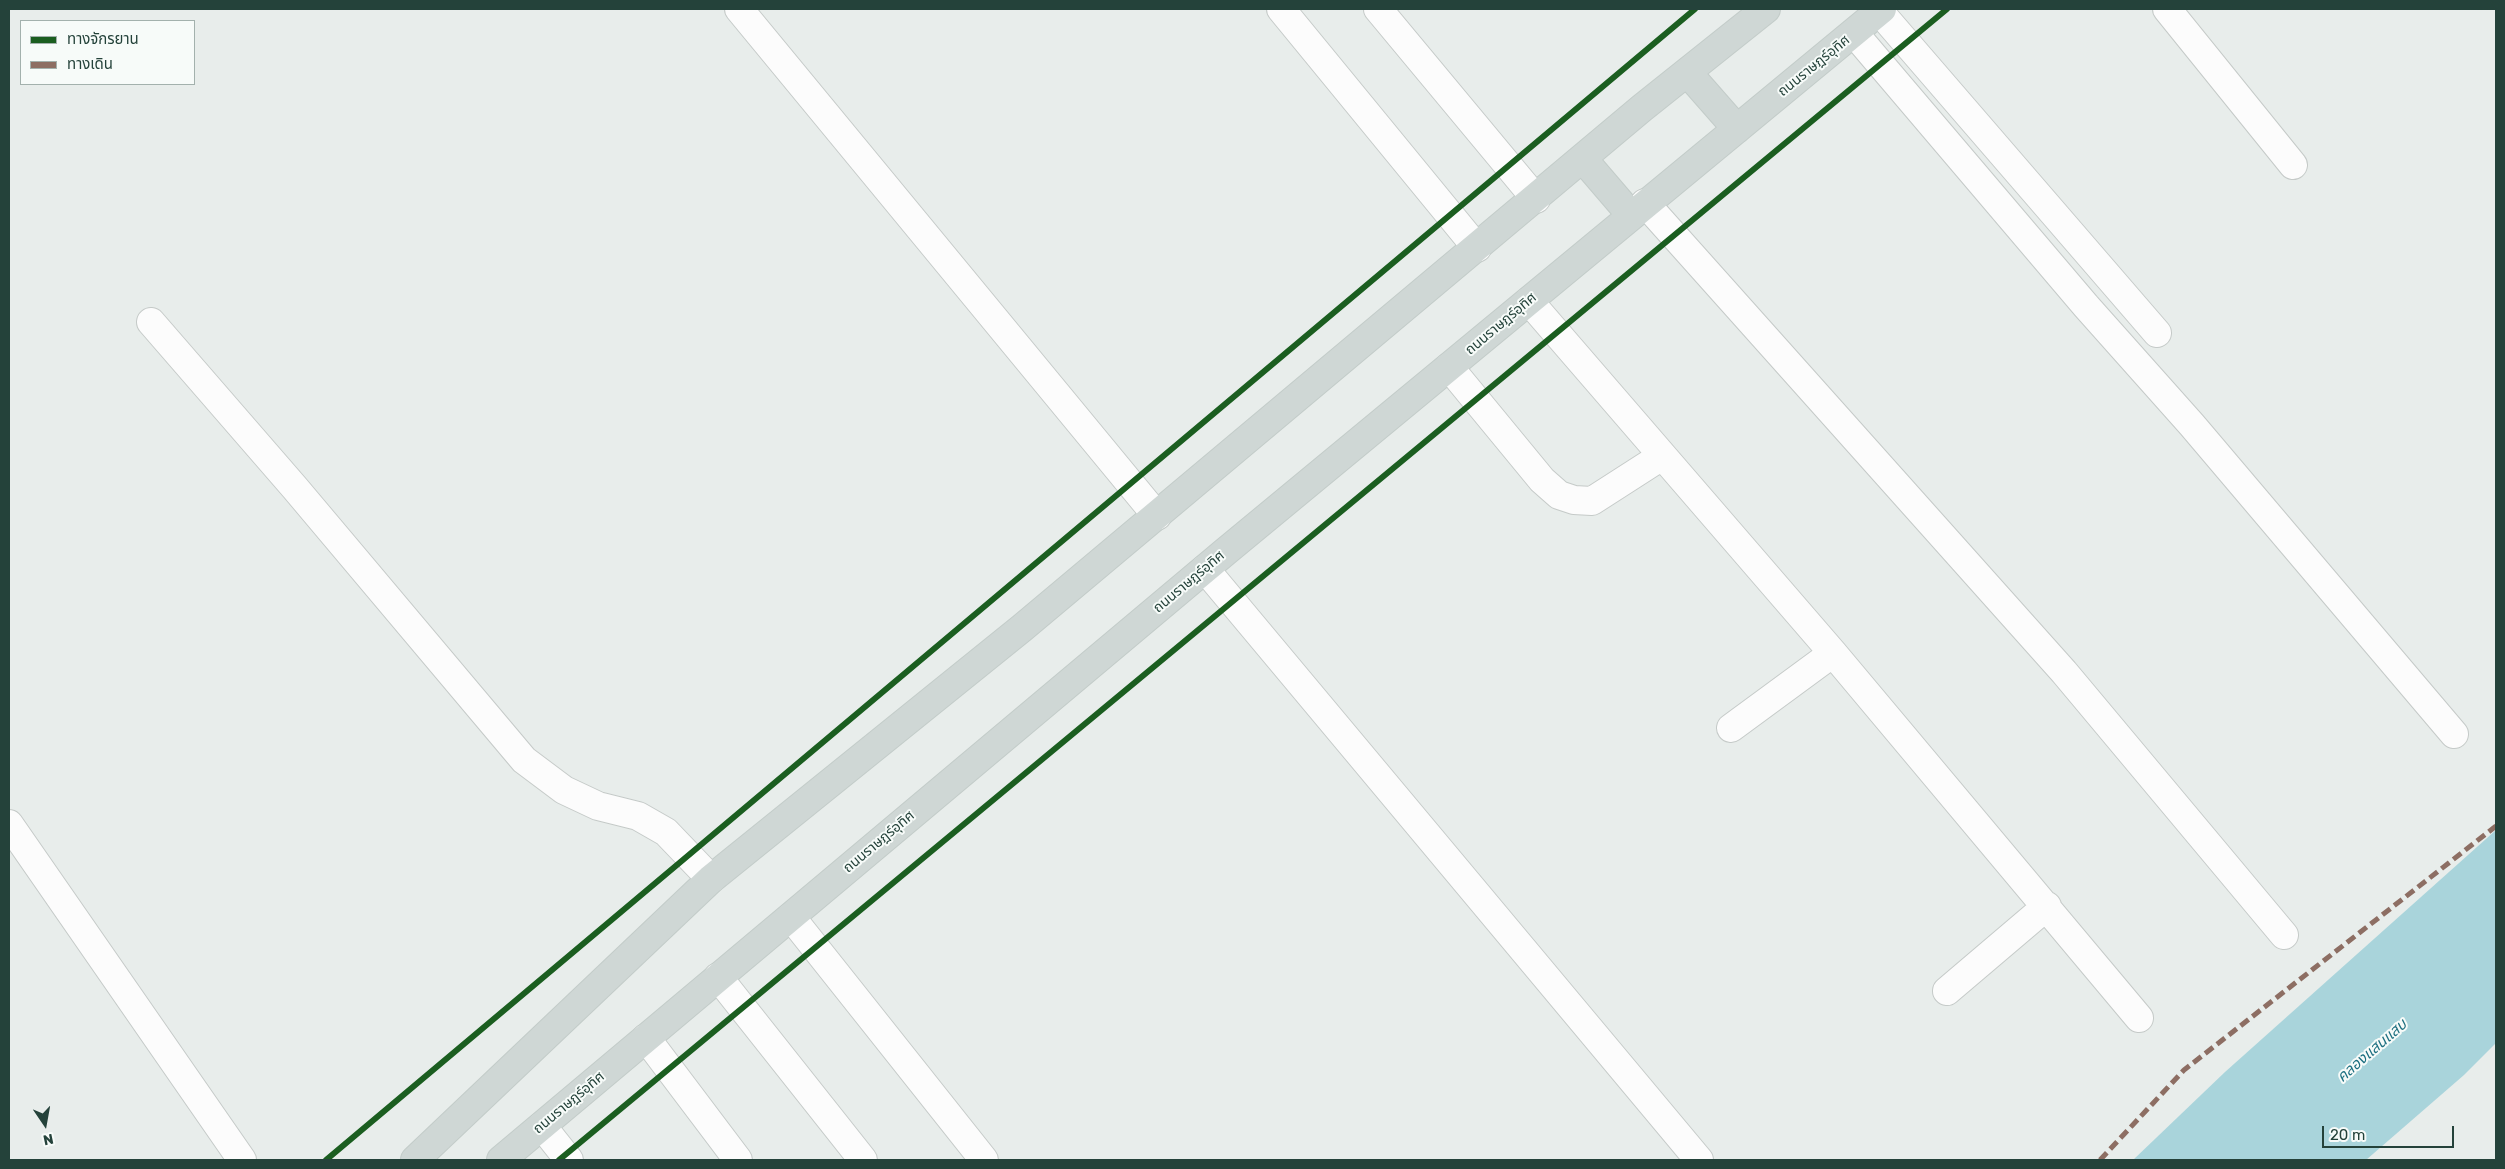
<!DOCTYPE html>
<meta charset="utf-8">
<style>
body{margin:0}
#map{position:relative;width:2505px;height:1169px;overflow:hidden;background:#e8edeb;font-family:Rubik,"Noto Sans Thai",sans-serif}
canvas{display:block}
.frame{position:absolute;inset:0;border:10px solid #24423a;pointer-events:none}
.legend{position:absolute;left:20px;top:20px;width:175px;height:65px;box-sizing:border-box;background:#f7fbf9;border:1px solid #a3b1ad;margin:0;padding:6px 9px;list-style:none;font-size:15px;color:#24423a}
.legend li{display:flex;align-items:center;gap:10px;height:25px}
.legend b{width:25px;border:1px solid #a3b1ad}
.north{position:absolute;left:20px;top:1099px;width:50px;height:50px;-webkit-text-stroke:4px #f7fbf9;paint-order:stroke;rotate:168deg;font-size:14px;font-weight:700;line-height:20px;text-align:center;color:#24423a}
.north::after{content:'';display:block;margin:auto;width:18px;height:22px;background:#24423a;clip-path:polygon(50% 0,100% 100%,50% 72%,0 100%)}
.scale{position:absolute;left:2322px;top:1126px;width:132px;height:22px;box-sizing:border-box;border:2px solid #24423a;border-top:0;padding-left:6px;font-size:15px;line-height:18px;white-space:nowrap;color:#24423a;-webkit-text-stroke:4px #f7fbf9;paint-order:stroke}
</style>
<div id="map">
<canvas width="2505" height="1169"></canvas>
<div class="frame"></div>
<ul class="legend">
<li><b style="height:6px;background:#1b5e20"></b>ทางจักรยาน</li>
<li><b style="height:6px;background:#8d6e63"></b>ทางเดิน</li>
</ul>
<div class="north">N</div>
<div class="scale">20 m</div>
</div>
<script>
const context = document.querySelector('canvas').getContext('2d');
context.lineJoin = 'round';
function paint(path, color) { context.fillStyle = color; context.fill(path, 'evenodd'); }
const toPath = rows => new Path2D(rows.map(r => 'M' + r).join(''));
function trace(path, color, width, dash) { context.strokeStyle = color; context.lineWidth = width; context.lineCap = dash ? 'butt' : 'round'; context.setLineDash(dash || []); context.stroke(path); }
function write(font, color, halo, rows, align = 'center') {
  context.font = font + ' Rubik,"Noto Sans Thai",sans-serif'; context.lineWidth = 4; context.setLineDash([]); context.textBaseline = 'middle'; context.strokeStyle = halo; context.fillStyle = color; for (const [text, x, y, turn = 0] of rows) {
    context.save(); context.translate(x, y); context.rotate((+turn || 0) * Math.PI / 180); context.textAlign = isNaN(turn) ? turn : align; if (halo) context.strokeText(text, 0, 0); context.fillText(text, 0, 0); context.restore();
  }
}
const water = toPath([
 [2496,830,2496,1043,2464,1075,2366,1160,2133,1160,2225,1072]
]);
const minor = toPath([
 [739,9,1157,516],
 [1281,9,1477,248],
 [1378,9,1536,199],
 [2167,9,2293,165],
 [1879,11,2157,333],
 [1854,33,2086,306,2192,425,2454,734],
 [1645,203,2064,672,2284,935],
 [1529,301,1833,653,2139,1018],
 [151,322,295,488,524,760,564,790,598,806,638,816,666,832,711,879],
 [1449,367,1542,480,1559,495,1574,500,1592,501,1662,456],
 [1205,569,1699,1160],
 [1731,728,1833,653],
 [9,824,242,1160],
 [791,917,984,1160],
 [718,977,863,1160],
 [1947,991,2047,906],
 [646,1038,738,1160],
 [542,1126,569,1160]
]);
const major = toPath([
 [1687,72,1737,129],
 [1583,159,1631,215],
 [415,1160,711,879,1022,628,1642,108,1766,9],
 [501,1160,1225,552,1882,9]
]);
const quiet = toPath([
 [2100,1160,2184,1070,2496,826]
]);
const cycleway = toPath([
 [326,1160,1695,9],
 [559,1160,1947,9]
]);
const streetNames = [
 ["ถนนราษฎร์อุทิศ",1814,66,-39],
 ["ถนนราษฎร์อุทิศ",1501,324,-40],
 ["ถนนราษฎร์อุทิศ",1189,582,-40],
 ["ถนนราษฎร์อุทิศ",879,842,-40],
 ["ถนนราษฎร์อุทิศ",569,1103,-40]
];
const waterNames = [
 ["คลองแสนแสบ",2372,1051,-41]
];
paint(water, '#a9d4db');
trace(minor, '#c5cac8', 30);
trace(major, '#c3ccc9', 30);
trace(minor, '#fcfcfc', 28);
trace(major, '#cfd7d5', 28);
trace(quiet, '#8d6e63', 5, [10, 5]);
trace(cycleway, '#1b5e20', 6);
write('14px', '#24423a', '#f7fbf9', streetNames);
write('italic 15px', '#1c6f80', '#f7fbf9', waterNames);
</script>
